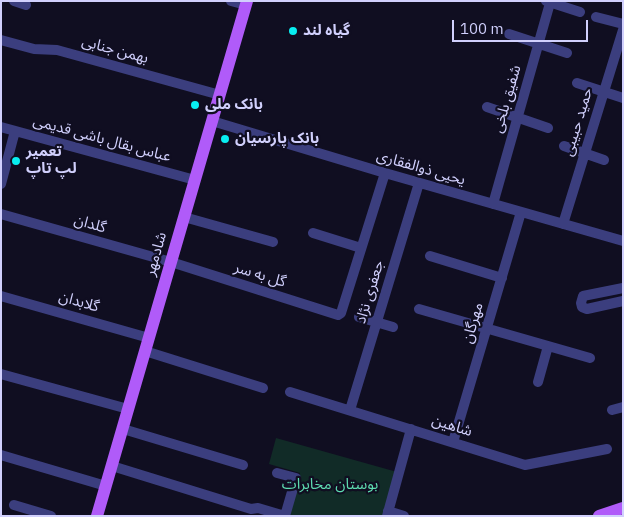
<!DOCTYPE html>
<meta charset="utf-8">
<style>
body{margin:0}
#map{position:relative;width:624px;height:517px;overflow:hidden;background:#100e21;font-family:"IBM Plex Sans",sans-serif}
canvas{display:block}
.frame{position:absolute;inset:0;border:2px solid #d1d0fd;pointer-events:none}
.scale{position:absolute;left:452px;top:20px;width:136px;height:22px;box-sizing:border-box;border:2px solid #d1d0fd;border-top:0;padding-left:6px;font-size:15px;line-height:18px;white-space:nowrap;color:#d1d0fd;-webkit-text-stroke:4px #100e21;paint-order:stroke}
</style>
<div id="map">
<canvas width="624" height="517"></canvas>
<div class="frame"></div>
<div class="scale">100 m</div>
</div>
<script>
const context = document.querySelector('canvas').getContext('2d');
context.lineJoin = 'round';
function paint(path, color) { context.fillStyle = color; context.fill(path, 'evenodd'); }
const toPath = rows => new Path2D(rows.map(r => 'M' + r).join(''));
function trace(path, color, width, dash) { context.strokeStyle = color; context.lineWidth = width; context.lineCap = dash ? 'butt' : 'round'; context.setLineDash(dash || []); context.stroke(path); }
function write(font, color, halo, rows, align = 'center') {
  context.font = font + ' "IBM Plex Sans","Noto Sans Arabic",sans-serif'; context.lineWidth = 4.5; context.setLineDash([]); context.textBaseline = 'middle'; context.strokeStyle = halo; context.fillStyle = color; for (const [text, x, y, turn = 0] of rows) {
    context.save(); context.translate(x, y); context.rotate((+turn || 0) * Math.PI / 180); context.textAlign = isNaN(turn) ? turn : align; if (halo) context.strokeText(text, 0, 0); context.fillText(text, 0, 0); context.restore();
  }
}
const green = toPath([
 [276,438,397,472,383,516,294,516,288,514,300,473,269,464]
]);
const minor = toPath([
 [14,1,26,5],
 [231,1,246,5],
 [546,1,580,12],
 [596,17,623,24],
 [509,34,567,53],
 [1,40,34,49,57,50,220,95],
 [577,83,623,98],
 [487,107,548,128],
 [212,121,385,173,623,241],
 [1,127,195,180],
 [564,146,604,160],
 [1,184,15,131],
 [493,204,550,3],
 [1,214,171,262,338,315,341,313,385,173],
 [184,217,273,242],
 [563,224,623,30],
 [313,233,361,248],
 [430,256,502,278],
 [623,288,583,296,581,303,582,307,587,309,623,301],
 [1,296,149,338],
 [419,309,590,358],
 [359,317,393,327],
 [145,351,263,388],
 [1,374,128,409],
 [538,382,548,346],
 [290,392,525,465,607,449],
 [350,410,419,183],
 [612,410,623,407],
 [123,429,243,465],
 [453,442,521,212],
 [1,455,106,486],
 [112,466,251,509,258,508,285,516],
 [277,473,296,478,285,516],
 [14,505,51,516],
 [388,511,404,516],
 [387,516,411,429]
]);
const major = toPath([
 [97,516,247,1],
 [599,516,623,508]
]);
const markers = [
 [293,31,5,"#08eef1"],
 [195,105,5,"#08eef1"],
 [225,139,5,"#08eef1"],
 [16,161,5,"#08eef1"]
];
const poiNames = [
 ["گیاه لند",303,31],
 ["بانک ملی",205,105],
 ["بانک پارسیان",235,139],
 ["تعمیر",26,152],
 ["لپ تاپ",26,169]
];
const streetNames = [
 ["بهمن جنابی",115,50,15],
 ["شفیق بلخی",507,99,-74],
 ["حمید حبیبی",578,122,-73],
 ["عباس بقال باشی قدیمی",102,139,15],
 ["یحیی ذوالفقاری",421,168,16],
 ["گلدان",90,224,16],
 ["شادمهر",156,254,-74],
 ["گل به سر",260,275,17],
 ["جعفری نژاد",370,292,-73],
 ["گلابدان",79,302,16],
 ["مهرگان",473,323,-74],
 ["شاهین",452,426,17]
];
const parkNames = [
 ["بوستان مخابرات",330,485]
];
paint(green, '#112b27');
trace(minor, '#3b3e7e', 10);
trace(major, '#b05bf9', 12);
for (const [x, y, r, color] of markers) { const dot = new Path2D(); dot.arc(x, y, r, 0, 2 * Math.PI); context.fillStyle = color; context.fill(dot); trace(dot, '#100e21', 2); }
write('bold 15px', '#d1d0fd', '#100e21', poiNames, 'left');
write('15px', '#d1d0fd', '#100e21', streetNames);
write('15px', '#5edbb0', '#100e21', parkNames);
</script>
